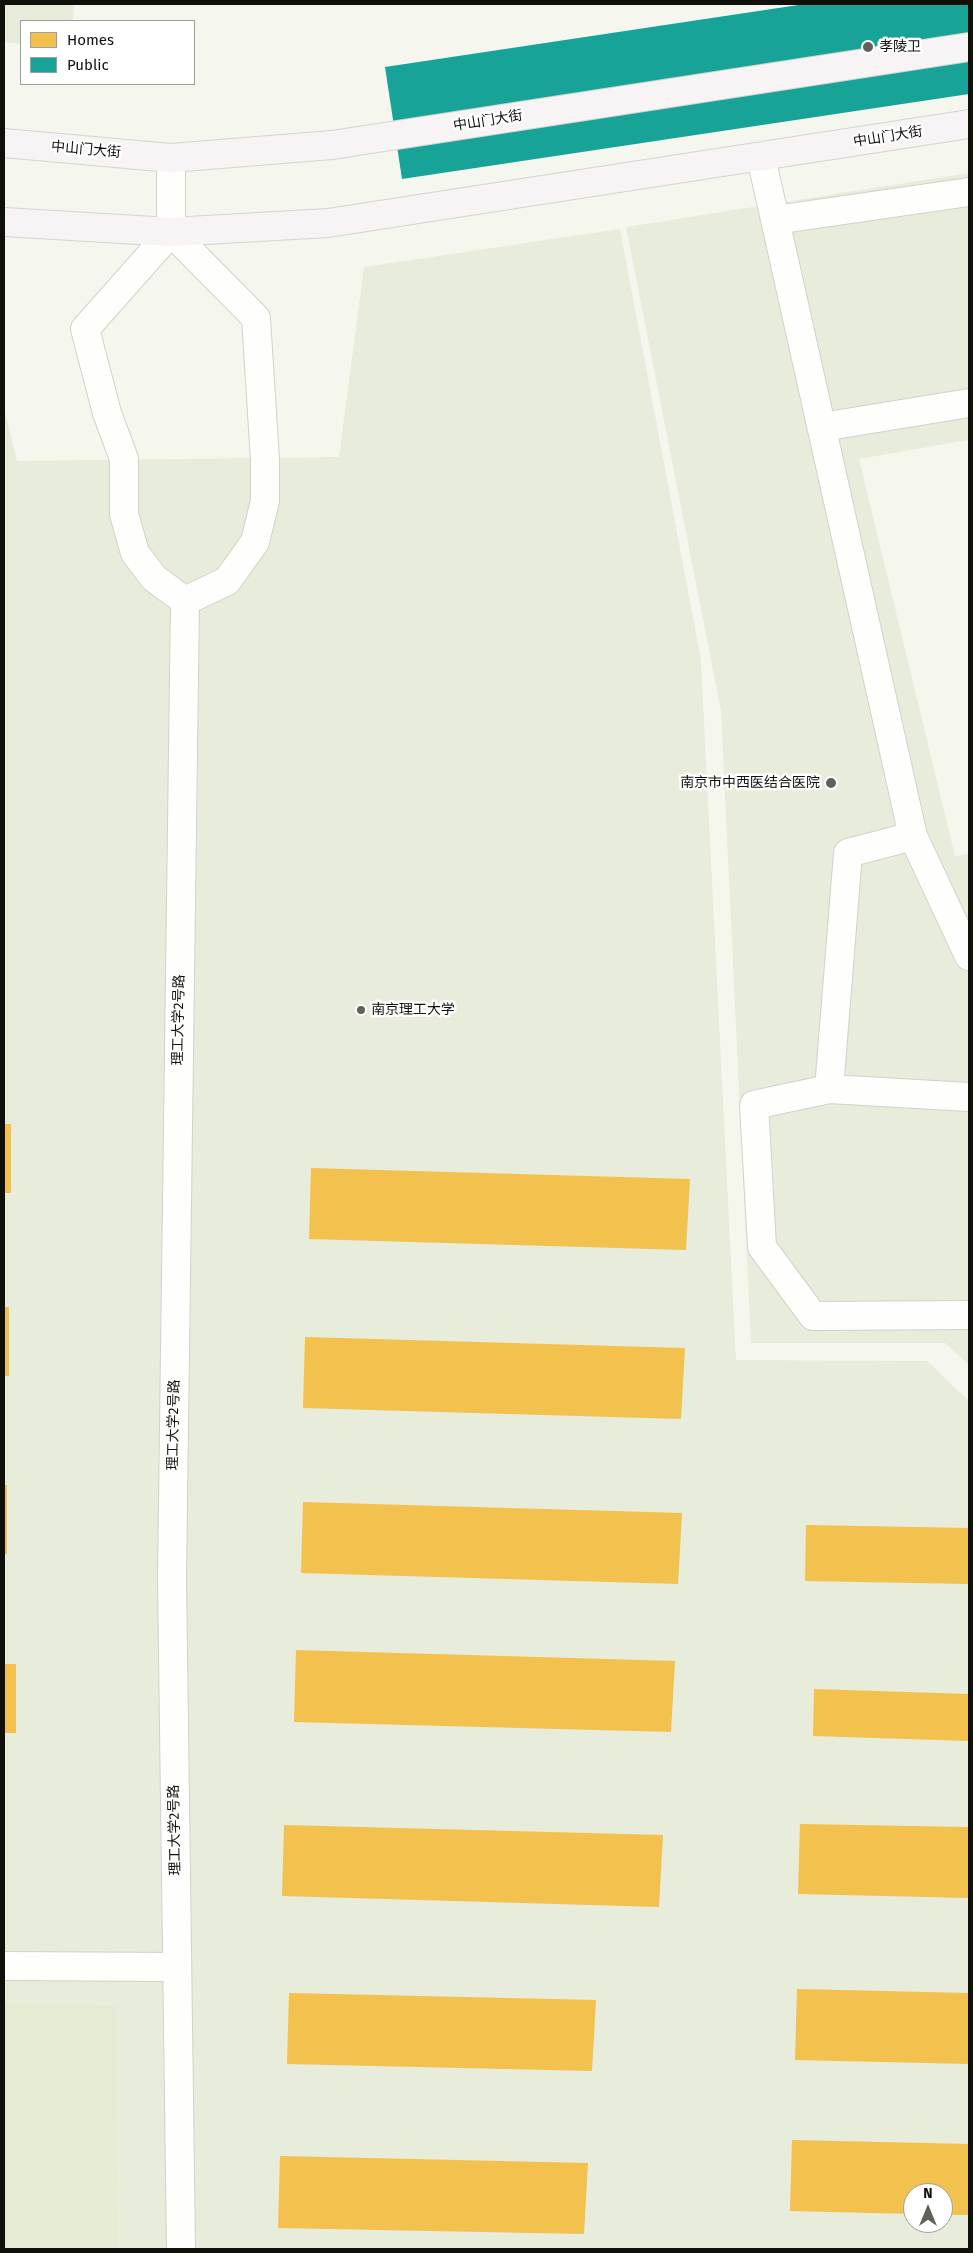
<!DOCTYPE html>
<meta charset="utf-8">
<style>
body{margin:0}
#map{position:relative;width:973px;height:2253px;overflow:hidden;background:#f5f7ee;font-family:"Fira Sans",sans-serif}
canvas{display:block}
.frame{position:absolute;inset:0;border:5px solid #0f100a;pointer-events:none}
.legend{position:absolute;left:20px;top:20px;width:175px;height:65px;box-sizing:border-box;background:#fff;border:1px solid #9f9f9d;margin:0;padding:6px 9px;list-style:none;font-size:15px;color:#0f100a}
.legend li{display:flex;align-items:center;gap:10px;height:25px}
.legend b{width:25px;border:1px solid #9f9f9d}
.north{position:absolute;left:903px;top:2183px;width:50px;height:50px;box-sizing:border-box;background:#fff;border:1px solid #9f9f9d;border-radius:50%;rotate:0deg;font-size:14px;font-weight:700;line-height:20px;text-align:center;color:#0f100a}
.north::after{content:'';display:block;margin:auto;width:18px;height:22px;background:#60615a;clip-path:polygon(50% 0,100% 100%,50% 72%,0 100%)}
</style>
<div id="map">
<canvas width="973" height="2253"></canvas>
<div class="frame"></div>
<ul class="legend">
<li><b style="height:14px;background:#f2c14e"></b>Homes</li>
<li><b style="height:14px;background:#17a398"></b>Public</li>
</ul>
<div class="north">N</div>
</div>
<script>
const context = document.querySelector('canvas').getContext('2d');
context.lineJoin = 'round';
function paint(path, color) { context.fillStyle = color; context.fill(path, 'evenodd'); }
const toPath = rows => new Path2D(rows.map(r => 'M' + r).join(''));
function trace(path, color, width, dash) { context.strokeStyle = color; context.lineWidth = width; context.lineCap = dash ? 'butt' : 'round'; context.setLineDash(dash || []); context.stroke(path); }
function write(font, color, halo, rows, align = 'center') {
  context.font = font + ' "Fira Sans","Noto Sans SC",sans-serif'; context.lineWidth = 5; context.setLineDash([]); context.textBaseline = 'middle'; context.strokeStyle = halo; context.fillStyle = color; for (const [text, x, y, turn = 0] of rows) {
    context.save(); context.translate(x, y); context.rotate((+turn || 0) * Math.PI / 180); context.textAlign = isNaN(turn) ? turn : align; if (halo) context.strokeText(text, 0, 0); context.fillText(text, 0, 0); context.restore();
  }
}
const built = toPath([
 [4,4,74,4,73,21,21,21,21,44,4,42],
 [969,173,969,440,859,459,955,856,969,854,969,1365,945,1343,751,1343,721,711,626,227],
 [620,229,701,660,736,1360,927,1361,969,1401,969,2249,4,2249,4,407,17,461,339,457,364,267],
 [913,2193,943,2193,943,2223,913,2223]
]);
const green = toPath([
 [4,2003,116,2006,117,2249,4,2249]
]);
const homes = toPath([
 [4,1124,11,1124,11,1193,4,1193],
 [311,1168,690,1179,686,1250,309,1239],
 [4,1307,9,1307,9,1376,4,1376],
 [305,1337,685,1348,681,1419,303,1408],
 [4,1485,7,1485,7,1554,4,1554],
 [303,1502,682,1513,678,1584,301,1573],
 [806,1525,969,1528,969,1584,805,1581],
 [296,1650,675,1661,671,1732,294,1722],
 [4,1664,16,1664,16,1733,4,1733],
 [814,1689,969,1694,969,1741,813,1736],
 [800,1824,969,1827,969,1898,798,1894],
 [284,1825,663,1835,659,1907,282,1896],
 [797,1989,969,1993,969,2064,795,2060],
 [289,1993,596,2000,592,2071,287,2064],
 [792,2140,969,2144,969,2215,943,2215,943,2193,913,2193,913,2214,790,2211],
 [280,2156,588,2163,584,2234,278,2228]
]);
const public = toPath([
 [805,4,969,4,969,94,402,179,385,67]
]);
const minor = toPath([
 [761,157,913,836,969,956],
 [171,158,171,232,85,329,107,413,124,459,124,514,135,553,154,578,185,601,227,581,255,542,265,501,265,460,256,318,171,232],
 [775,220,969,192],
 [822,427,969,403],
 [829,1089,848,853,913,836],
 [969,1097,829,1089,754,1105,762,1247,813,1316,969,1315],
 [4,1966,177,1967],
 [181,2249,172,1578,185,601]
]);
const major = toPath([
 [4,143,171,158,332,145,969,47],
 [4,222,171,232,328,223,969,124]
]);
const markers = [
 [868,47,6,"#60615a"],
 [831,783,6,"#60615a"],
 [361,1010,5,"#60615a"]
];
const poiNames = [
 ["孝陵卫",879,47],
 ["南京市中西医结合医院",820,783,"right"],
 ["南京理工大学",371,1010]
];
const streetNames = [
 ["中山门大街",488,121,-9],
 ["中山门大街",888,137,-9],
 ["中山门大街",86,150,5],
 ["理工大学2号路",179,1020,-89],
 ["理工大学2号路",174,1425,-89],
 ["理工大学2号路",175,1830,-91]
];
paint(built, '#e8ecdb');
paint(green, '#e5ead2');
paint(homes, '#f2c14e');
paint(public, '#17a398');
trace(minor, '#d1d2cb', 30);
trace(major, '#d4d5d1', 30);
trace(minor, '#fefefc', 28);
trace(major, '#f8f3f4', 28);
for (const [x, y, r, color] of markers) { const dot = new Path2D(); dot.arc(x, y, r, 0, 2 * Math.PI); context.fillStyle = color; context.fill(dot); trace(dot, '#fff', 2); }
write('14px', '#0f100a', '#fff', poiNames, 'left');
write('14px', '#0f100a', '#fff', streetNames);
</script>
